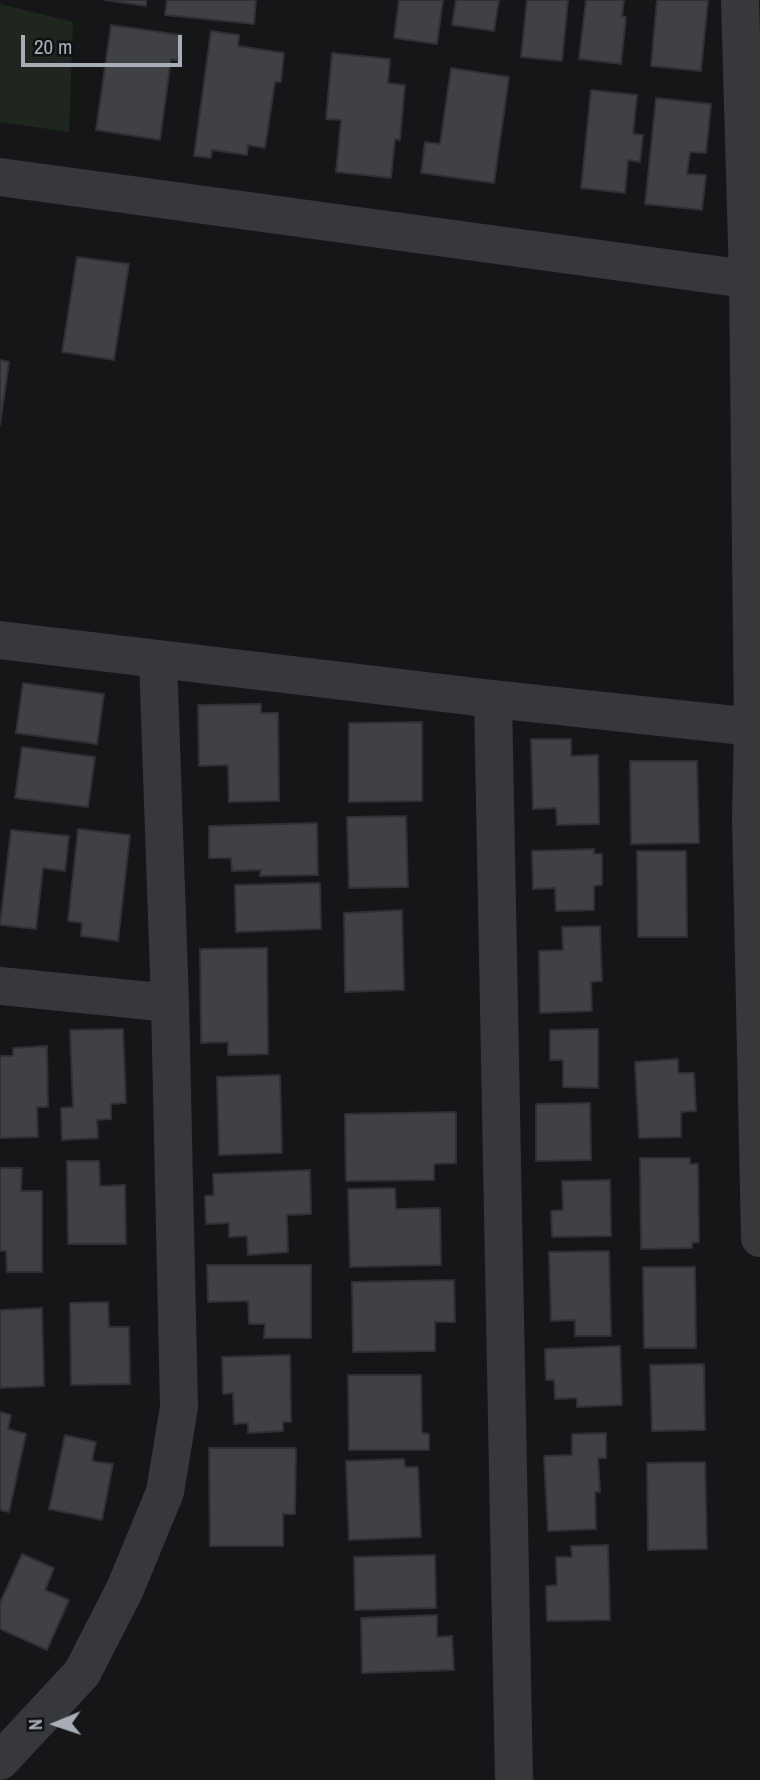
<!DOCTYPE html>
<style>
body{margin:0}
#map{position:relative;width:760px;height:1780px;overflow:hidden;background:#161618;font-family:"Archivo Narrow",sans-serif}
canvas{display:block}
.north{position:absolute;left:21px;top:1689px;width:70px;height:70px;-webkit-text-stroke:5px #111113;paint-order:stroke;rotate:268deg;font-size:19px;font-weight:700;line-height:28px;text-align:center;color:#a8adb8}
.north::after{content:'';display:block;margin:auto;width:24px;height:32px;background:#a8adb8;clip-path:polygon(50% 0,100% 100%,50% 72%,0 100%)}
.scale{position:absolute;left:21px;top:35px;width:161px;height:32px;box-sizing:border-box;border:4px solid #a8adb8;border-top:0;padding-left:9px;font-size:21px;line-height:24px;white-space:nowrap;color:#a8adb8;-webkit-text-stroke:5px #111113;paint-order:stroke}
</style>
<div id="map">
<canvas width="760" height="1780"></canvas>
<div class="north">N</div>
<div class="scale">20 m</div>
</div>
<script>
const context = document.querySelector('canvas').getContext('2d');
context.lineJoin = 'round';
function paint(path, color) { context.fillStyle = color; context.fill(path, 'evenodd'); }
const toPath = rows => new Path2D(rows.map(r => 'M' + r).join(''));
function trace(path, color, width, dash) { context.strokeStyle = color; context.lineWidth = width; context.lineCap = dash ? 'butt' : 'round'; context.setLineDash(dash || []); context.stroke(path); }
const green = toPath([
 [0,4,73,22,69,132,0,122]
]);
const building = toPath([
 [105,0,146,0,146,6,105,0],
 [167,0,256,0,254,24,165,15,167,0],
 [399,0,443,0,437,44,394,38,399,0],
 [456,0,499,0,494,31,452,25,456,0],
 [527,0,568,0,562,61,521,57,527,0],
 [586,0,624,0,622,16,626,17,621,64,579,59,586,0],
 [657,0,708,0,701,71,651,66,657,0],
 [111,25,181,35,178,61,171,59,160,140,96,130,111,25],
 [211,31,239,35,238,46,284,53,281,82,275,82,265,148,248,145,247,155,212,150,211,158,194,156,211,31],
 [332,53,390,59,388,83,405,85,400,140,395,139,391,178,336,172,341,120,326,119,332,53],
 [451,68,509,77,494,183,421,173,425,142,440,144,451,68],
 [591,90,637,95,633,134,643,135,640,162,628,160,625,193,581,188,591,90],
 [656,98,711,104,706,153,690,152,687,174,706,175,702,210,645,204,656,98],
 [77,257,129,264,114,360,62,352,77,257],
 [0,360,9,362,0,425,0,360],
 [23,683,104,694,97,744,16,733,23,683],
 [261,704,261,713,278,713,279,801,229,802,228,765,199,766,198,705,261,704],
 [422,722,422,801,349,802,349,723,422,722],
 [531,739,571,739,571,756,598,755,599,824,557,825,556,808,533,809,531,739],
 [22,747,95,757,88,807,15,798,22,747],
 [630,761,697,761,699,843,631,844,630,761],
 [406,816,408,887,349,888,347,817,406,816],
 [317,823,318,875,260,876,261,870,232,871,231,858,209,858,209,826,317,823],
 [78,829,130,835,118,941,81,936,82,923,68,921,78,829],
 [11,830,69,836,65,871,43,868,36,929,0,925,11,830],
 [594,849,594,854,602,854,602,885,594,886,594,910,556,911,555,888,533,889,532,851,594,849],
 [637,851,686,851,687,937,638,937,637,851],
 [320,883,321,929,236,932,235,885,320,883],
 [402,910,404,990,345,992,344,913,402,910],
 [600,926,602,981,591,982,592,1011,540,1013,539,951,563,950,562,927,600,926],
 [267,948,268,1054,228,1055,228,1042,201,1043,200,949,267,948],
 [123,1029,126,1103,111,1104,111,1119,97,1120,98,1138,62,1140,61,1108,73,1107,70,1030,123,1029],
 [598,1029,598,1088,563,1087,563,1060,550,1060,550,1030,598,1029],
 [47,1046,48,1107,37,1107,38,1137,0,1138,0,1056,13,1056,13,1048,47,1046],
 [678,1059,678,1073,694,1073,696,1111,681,1112,681,1137,639,1138,635,1062,678,1059],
 [280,1075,282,1153,219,1155,217,1077,280,1075],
 [590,1103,591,1160,536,1161,536,1104,590,1103],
 [456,1112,456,1163,434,1164,434,1180,346,1181,345,1114,456,1112],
 [640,1158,690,1158,690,1164,698,1164,699,1242,692,1243,692,1248,641,1249,640,1158],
 [67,1161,99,1161,100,1186,125,1185,126,1244,68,1244,67,1161],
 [0,1168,22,1168,21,1191,42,1191,42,1272,7,1272,6,1251,0,1251,0,1168],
 [310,1170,311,1214,287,1215,288,1252,248,1255,247,1236,229,1237,229,1223,206,1224,205,1196,214,1195,213,1174,310,1170],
 [610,1180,611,1236,552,1237,551,1211,563,1210,562,1181,610,1180],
 [395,1188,396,1209,440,1208,441,1265,350,1267,348,1189,395,1188],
 [609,1251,611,1336,575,1336,575,1320,551,1321,549,1252,609,1251],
 [207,1265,311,1265,311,1338,264,1338,265,1324,249,1324,248,1301,208,1302,207,1265],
 [643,1267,695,1267,696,1348,644,1348,643,1267],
 [454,1280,455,1322,435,1322,435,1351,353,1352,352,1282,454,1280],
 [108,1302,109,1327,129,1327,130,1384,71,1385,70,1303,108,1302],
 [42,1308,44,1386,0,1388,0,1310,42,1308],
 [620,1346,622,1405,577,1407,577,1398,555,1399,554,1380,546,1380,545,1349,620,1346],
 [290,1355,291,1422,283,1422,283,1431,248,1433,248,1423,234,1424,233,1393,223,1394,222,1357,290,1355],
 [704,1364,705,1430,652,1431,650,1365,704,1364],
 [348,1375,421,1375,422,1433,429,1434,429,1450,349,1450,348,1375],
 [0,1412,11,1415,8,1429,26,1434,9,1512,0,1510,0,1412],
 [606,1433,606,1458,598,1458,600,1492,595,1492,596,1529,548,1531,544,1456,572,1455,572,1434,606,1433],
 [65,1435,96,1442,92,1461,113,1464,102,1520,49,1509,65,1435],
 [209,1448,296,1448,295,1514,283,1514,283,1546,210,1546,209,1448],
 [404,1459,405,1467,418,1467,421,1537,349,1540,346,1461,404,1459],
 [705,1462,707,1549,648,1550,647,1463,705,1462],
 [608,1545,610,1620,547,1621,546,1586,557,1585,556,1557,572,1557,571,1546,608,1545],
 [22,1554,54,1568,45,1590,69,1600,47,1650,0,1629,0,1603,22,1554],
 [435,1555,436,1608,355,1610,354,1557,435,1555],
 [437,1615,437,1637,452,1636,454,1670,362,1673,361,1618,437,1615]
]);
const minor = toPath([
 [740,0,748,279,753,727,751,818,760,1238],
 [0,177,760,281],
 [0,640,493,699,753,727],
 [493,699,514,1780],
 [0,986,170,1003],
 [0,1761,82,1673,125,1589,165,1492,179,1407,170,1003,158,659]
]);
paint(green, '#1e261f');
paint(building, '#404145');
trace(building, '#303034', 2);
trace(minor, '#37383d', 38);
</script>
